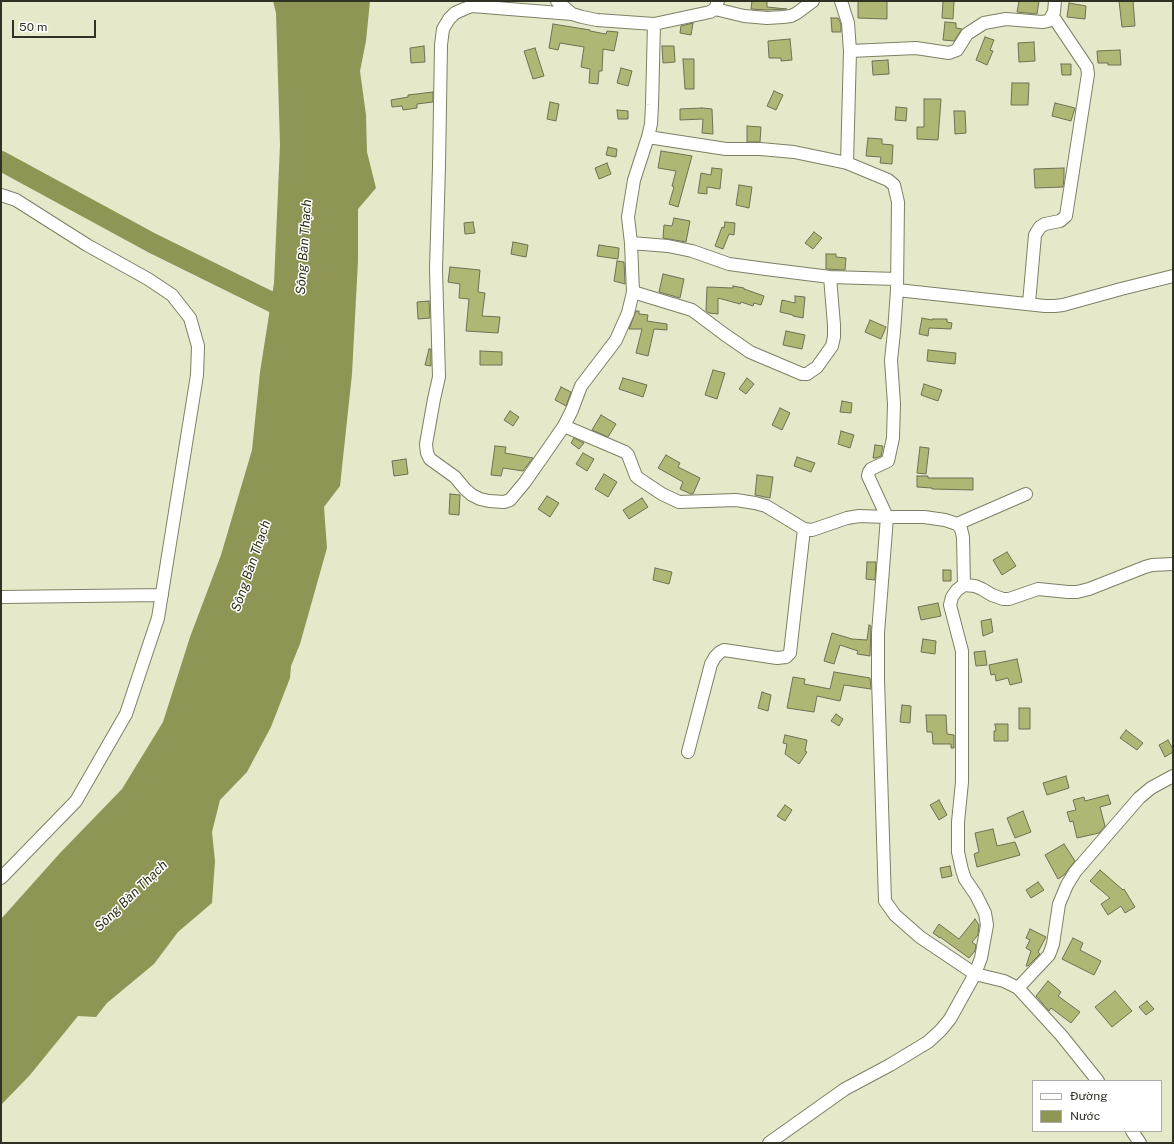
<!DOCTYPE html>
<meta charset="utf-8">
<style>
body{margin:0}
#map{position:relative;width:1174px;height:1144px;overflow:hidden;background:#e5e9ca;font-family:"Public Sans",sans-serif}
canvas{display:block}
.frame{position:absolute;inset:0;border:2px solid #313226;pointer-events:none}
.legend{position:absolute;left:1032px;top:1080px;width:130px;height:52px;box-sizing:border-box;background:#fff;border:1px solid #adada8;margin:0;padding:5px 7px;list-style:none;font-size:12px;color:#313226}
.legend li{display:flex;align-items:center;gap:8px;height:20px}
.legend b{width:20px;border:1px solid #adada8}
.scale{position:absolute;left:12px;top:20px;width:84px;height:18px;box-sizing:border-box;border:2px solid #313226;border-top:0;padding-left:5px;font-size:12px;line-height:14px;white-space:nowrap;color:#313226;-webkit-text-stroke:3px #fff;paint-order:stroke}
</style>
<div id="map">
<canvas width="1174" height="1144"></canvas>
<div class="frame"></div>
<ul class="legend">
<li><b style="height:5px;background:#fff"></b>Đường</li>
<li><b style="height:11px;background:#8f9554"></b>Nước</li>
</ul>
<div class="scale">50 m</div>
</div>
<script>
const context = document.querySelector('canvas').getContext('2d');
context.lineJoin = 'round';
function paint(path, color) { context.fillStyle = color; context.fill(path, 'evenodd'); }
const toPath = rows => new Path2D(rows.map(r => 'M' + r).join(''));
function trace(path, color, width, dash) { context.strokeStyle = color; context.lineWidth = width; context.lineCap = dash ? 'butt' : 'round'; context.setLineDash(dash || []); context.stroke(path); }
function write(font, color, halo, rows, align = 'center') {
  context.font = font + ' "Public Sans",sans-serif'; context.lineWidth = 3; context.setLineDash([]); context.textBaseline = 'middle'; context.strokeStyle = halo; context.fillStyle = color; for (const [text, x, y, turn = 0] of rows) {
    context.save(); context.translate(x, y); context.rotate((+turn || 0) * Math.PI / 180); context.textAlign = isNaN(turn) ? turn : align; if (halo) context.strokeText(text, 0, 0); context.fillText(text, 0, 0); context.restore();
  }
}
const water = toPath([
 [273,1,370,1,366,41,360,71,366,115,367,152,376,188,358,209,358,261,352,374,340,486,324,507,327,548,300,644,291,666,290,678,271,727,247,772,220,800,212,832,215,861,212,903,178,932,154,964,107,1003,96,1017,78,1016,30,1075,1,1105,1,919,60,853,122,789,163,722,190,637,221,555,252,450,260,372,274,283,280,145,276,13]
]);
const river = toPath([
 [1,161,152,243,296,314]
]);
const building = toPath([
 [752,1,767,1,767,7,787,9,767,10,751,9,752,1],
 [858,1,887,1,887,19,858,18,858,1],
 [943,1,954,1,953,19,942,18,943,1],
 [1019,1,1039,1,1037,14,1017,12,1019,1],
 [1119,1,1133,1,1135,26,1122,27,1119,1],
 [1069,3,1086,6,1085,19,1067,17,1069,3],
 [831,18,838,18,841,24,841,32,832,32,831,18],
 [945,22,956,23,956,28,962,29,954,41,943,40,945,22],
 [693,23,691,35,680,33,681,26,693,23],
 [553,24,590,30,590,31,606,34,607,31,618,32,614,51,603,49,602,71,599,71,598,84,589,83,590,69,581,67,584,47,560,43,558,50,549,48,553,24],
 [985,37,994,40,990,50,993,51,987,65,976,60,985,37],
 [790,39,792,60,781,61,781,58,769,58,768,41,790,39],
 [1034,42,1035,61,1019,62,1018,43,1034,42],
 [424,46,425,62,411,63,410,48,424,46],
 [662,46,674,46,675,62,663,63,662,46],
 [535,48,544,76,533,79,524,51,535,48],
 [1120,50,1121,65,1108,65,1108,63,1098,63,1097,51,1120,50],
 [683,59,694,59,694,89,685,89,683,59],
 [888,60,889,74,873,75,872,61,888,60],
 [1061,64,1071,64,1071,75,1062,75,1061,64],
 [621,68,632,71,628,86,617,83,621,68],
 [1012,83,1029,83,1028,105,1011,105,1012,83],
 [774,91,783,95,776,110,767,106,774,91],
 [433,92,433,102,417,104,417,108,403,110,402,106,392,107,391,100,408,97,408,95,433,92],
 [924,99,941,99,938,140,917,139,917,127,924,127,924,99],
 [550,102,559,104,556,121,547,119,550,102],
 [1055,103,1075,108,1071,121,1052,116,1055,103],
 [896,107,907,108,906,121,895,120,896,107],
 [702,108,712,109,713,134,702,133,703,119,680,120,680,109,702,108],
 [617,110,628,111,628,119,618,119,617,110],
 [954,111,965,111,966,133,955,134,954,111],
 [747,126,761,127,760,142,747,142,747,126],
 [868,138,882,139,882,144,893,145,892,164,880,163,881,157,866,156,868,138],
 [608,147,617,149,616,157,606,155,608,147],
 [661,151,692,156,678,207,669,204,674,187,672,186,676,171,658,168,661,151],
 [607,163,611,174,599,179,595,168,607,163],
 [712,168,722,169,720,189,707,187,707,194,698,193,701,173,711,175,712,168],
 [1064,168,1064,178,1063,187,1035,188,1034,169,1064,168],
 [739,185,752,187,749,208,736,205,739,185],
 [674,218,690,221,686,242,663,238,664,225,672,226,674,218],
 [473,222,475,233,465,234,464,223,473,222],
 [725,222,735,223,734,235,729,234,723,249,715,246,722,227,724,228,725,222],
 [814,232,822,238,813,249,805,243,814,232],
 [513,242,528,245,526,257,511,254,513,242],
 [599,245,619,248,618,259,597,256,599,245],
 [826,254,836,254,836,257,846,258,845,270,826,269,826,254],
 [617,261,624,262,625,284,614,281,617,261],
 [450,267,480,270,478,292,485,293,482,316,500,317,498,333,466,331,469,299,459,298,460,284,448,282,450,267],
 [663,274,684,279,680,298,659,292,663,274],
 [733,286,744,288,744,289,764,296,761,305,754,303,753,306,741,302,740,304,718,298,718,314,709,313,706,311,707,287,733,288,733,286],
 [795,296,805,297,803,318,793,316,793,315,780,312,782,300,795,303,795,296],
 [429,301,430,318,418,319,417,302,429,301],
 [636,311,639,311,639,314,648,315,647,321,667,324,667,330,654,329,648,356,636,353,642,329,629,329,636,311],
 [922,318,932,320,932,319,947,319,947,322,952,323,951,329,929,328,928,336,919,334,922,318],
 [870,320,886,327,881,339,865,332,870,320],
 [786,331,805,335,802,349,783,345,786,331],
 [429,349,431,349,431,366,425,365,429,349],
 [928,350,956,353,955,364,927,361,928,350],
 [480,351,502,352,502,365,480,365,480,351],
 [713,370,725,373,717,399,705,395,713,370],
 [623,378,647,385,643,397,619,389,623,378],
 [747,378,754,384,746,394,739,389,747,378],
 [924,384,942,390,938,401,921,395,924,384],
 [561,387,571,392,566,406,555,400,561,387],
 [842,401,852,403,851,413,840,412,842,401],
 [780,408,790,413,782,430,772,425,780,408],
 [510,411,519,417,513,426,504,420,510,411],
 [601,415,616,424,608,437,592,430,601,415],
 [841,431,854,435,850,448,838,444,841,431],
 [574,438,584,443,579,449,571,443,574,438],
 [875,445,883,446,881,456,876,458,873,458,875,445],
 [495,446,506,447,505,453,533,458,523,471,503,468,501,476,491,475,495,446],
 [920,447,929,448,926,474,917,473,920,447],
 [583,453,594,459,587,471,576,464,583,453],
 [666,455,680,463,678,467,700,478,693,494,691,494,680,489,683,482,658,468,666,455],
 [797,457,815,463,811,472,794,466,797,457],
 [406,459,408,474,394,476,392,461,406,459],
 [604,474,617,482,608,497,595,489,604,474],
 [757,475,773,477,770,498,755,495,757,475],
 [917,476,928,476,928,478,973,478,973,490,932,489,932,488,917,487,917,476],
 [450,494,460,495,459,515,449,514,450,494],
 [547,496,559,503,550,517,538,509,547,496],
 [642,498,648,507,629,519,623,510,642,498],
 [1007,552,1016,566,1002,575,993,560,1007,552],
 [867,562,876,562,875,580,866,579,867,562],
 [655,568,672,572,669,584,653,580,655,568],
 [943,570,951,570,951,581,943,581,943,570],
 [938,603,941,616,921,620,918,607,938,603],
 [991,619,993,632,983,636,981,621,991,619],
 [869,625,871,626,870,656,857,654,858,651,840,645,834,664,824,661,832,633,852,639,867,640,869,625],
 [923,639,936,641,935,654,921,652,923,639],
 [985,651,987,665,976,666,974,652,985,651],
 [1017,659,1022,682,1010,685,1008,678,996,681,995,674,991,675,989,665,1017,659],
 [834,672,870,678,871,689,844,685,840,701,817,696,814,712,787,708,793,677,805,679,804,684,830,689,834,672],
 [762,692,771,695,768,711,758,708,762,692],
 [902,705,911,706,910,723,900,722,902,705],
 [1019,708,1030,708,1030,729,1019,729,1019,708],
 [836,714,843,719,839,726,831,721,836,714],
 [926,715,946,715,947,734,954,735,954,748,951,748,951,744,933,744,932,732,927,732,926,715],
 [995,724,1008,724,1008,741,994,741,994,731,996,731,995,724],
 [1126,730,1143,743,1137,750,1120,738,1126,730],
 [785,735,807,740,805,751,807,752,799,764,785,754,787,744,783,743,785,735],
 [1168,740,1173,749,1173,752,1165,757,1159,745,1168,740],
 [1066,776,1069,788,1047,795,1043,783,1066,776],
 [1108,795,1111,804,1100,807,1105,826,1099,833,1077,838,1073,821,1070,822,1067,812,1076,810,1073,800,1084,797,1085,801,1108,795],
 [939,800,947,815,939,820,930,805,939,800],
 [785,805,792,810,785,821,777,816,785,805],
 [1023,811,1031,832,1015,838,1007,818,1023,811],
 [993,829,997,846,1015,842,1020,855,977,867,974,854,979,852,975,833,993,829],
 [1064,844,1075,861,1064,875,1058,879,1045,855,1064,844],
 [950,866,952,876,942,878,940,868,950,866],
 [1100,870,1123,890,1124,889,1135,907,1125,913,1121,906,1108,915,1101,904,1110,898,1090,881,1100,870],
 [1038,882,1044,890,1031,898,1026,890,1038,882],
 [975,919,979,925,978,935,972,942,976,945,975,951,969,958,940,937,940,938,933,933,939,924,959,939,975,919],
 [1030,929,1046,937,1038,952,1040,954,1028,966,1026,966,1031,951,1026,948,1030,940,1026,938,1030,929],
 [1073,938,1083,943,1080,950,1101,961,1094,975,1062,959,1073,938],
 [1048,981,1061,992,1058,996,1080,1012,1071,1023,1051,1008,1049,1011,1036,996,1048,981],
 [1115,991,1132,1011,1112,1027,1095,1007,1115,991],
 [1147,1001,1154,1009,1146,1015,1139,1007,1147,1001]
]);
const street = toPath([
 [557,1,572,14,582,17,597,20,654,24,710,12,715,9,718,1],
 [841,1,848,23,850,51,847,163],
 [715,9,744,16,767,18,783,17,791,16,797,13,813,1],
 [572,14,472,6,464,9,455,13,449,19,443,29,441,45,439,166,436,269,439,377,434,399,426,444,427,453,430,459,455,477,465,489,472,495,480,499,489,501,504,502,510,500,525,482,564,426,572,410,581,386,616,340,628,313,633,292,631,243,628,217,634,180,648,137,651,124,652,105,654,24],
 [850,51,916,48,949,53,957,50,967,34,984,23,1006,19,1042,22,1048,21,1050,19,1054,12,1055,1],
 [648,137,726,149,760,149,794,152,847,163,888,180,894,185,898,202,897,290,894,332,891,360,894,404,893,438,888,461,871,469,869,472,868,476,887,517,878,633,878,679,885,901,895,915,920,937,975,974,1004,981,1018,988,1061,1035,1098,1081],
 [1,195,16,200,87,245,148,279,172,295,190,318,198,346,197,375,158,618,126,714,76,801,1,878],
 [631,243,668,246,692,251,729,264,766,269,830,277,897,279],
 [897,290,1045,306,1055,306,1063,305,1121,289,1173,276],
 [633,292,692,310,724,334,750,352,802,374,807,374,817,367,832,346,834,337,834,325,830,277],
 [1029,303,1035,235,1040,227,1045,224,1060,221,1066,216,1088,74,1087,67,1052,15],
 [564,426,625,452,628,455,636,476,638,478,662,494,679,502,736,500,755,503,766,506,804,529,812,530,847,518,859,516,887,517,924,517,945,520,957,524,961,529,963,537,964,585],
 [957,524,1026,494],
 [1,597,162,595],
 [688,752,711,664,715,657,720,652,724,650,777,658,786,657,790,653,804,529],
 [1018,988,1049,955,1053,944,1059,904,1067,885,1075,872,1139,798,1151,788,1173,776],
 [1132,1131,1140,1143],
 [769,1143,845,1089,890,1065,928,1042,941,1030,950,1019,975,974,981,958,987,925,985,913,976,895,965,879,962,870,958,852,958,822,962,782,962,651,950,605,952,597,957,590,964,585,975,586,982,589,992,595,1003,599,1009,599,1038,589,1068,592,1077,592,1089,589,1145,567,1152,565,1173,564]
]);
const waterNames = [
 ["Sông Bàn Thạch",304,247,-86],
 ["Sông Bàn Thạch",251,566,-71],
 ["Sông Bàn Thạch",131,896,-44]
];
paint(water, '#8f9554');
trace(river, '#8f9554', 20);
paint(building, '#b0b674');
trace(building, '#6e7155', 1);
trace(street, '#7d8064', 14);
trace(street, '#fff', 12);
write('italic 13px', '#2c2e11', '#fff', waterNames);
</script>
